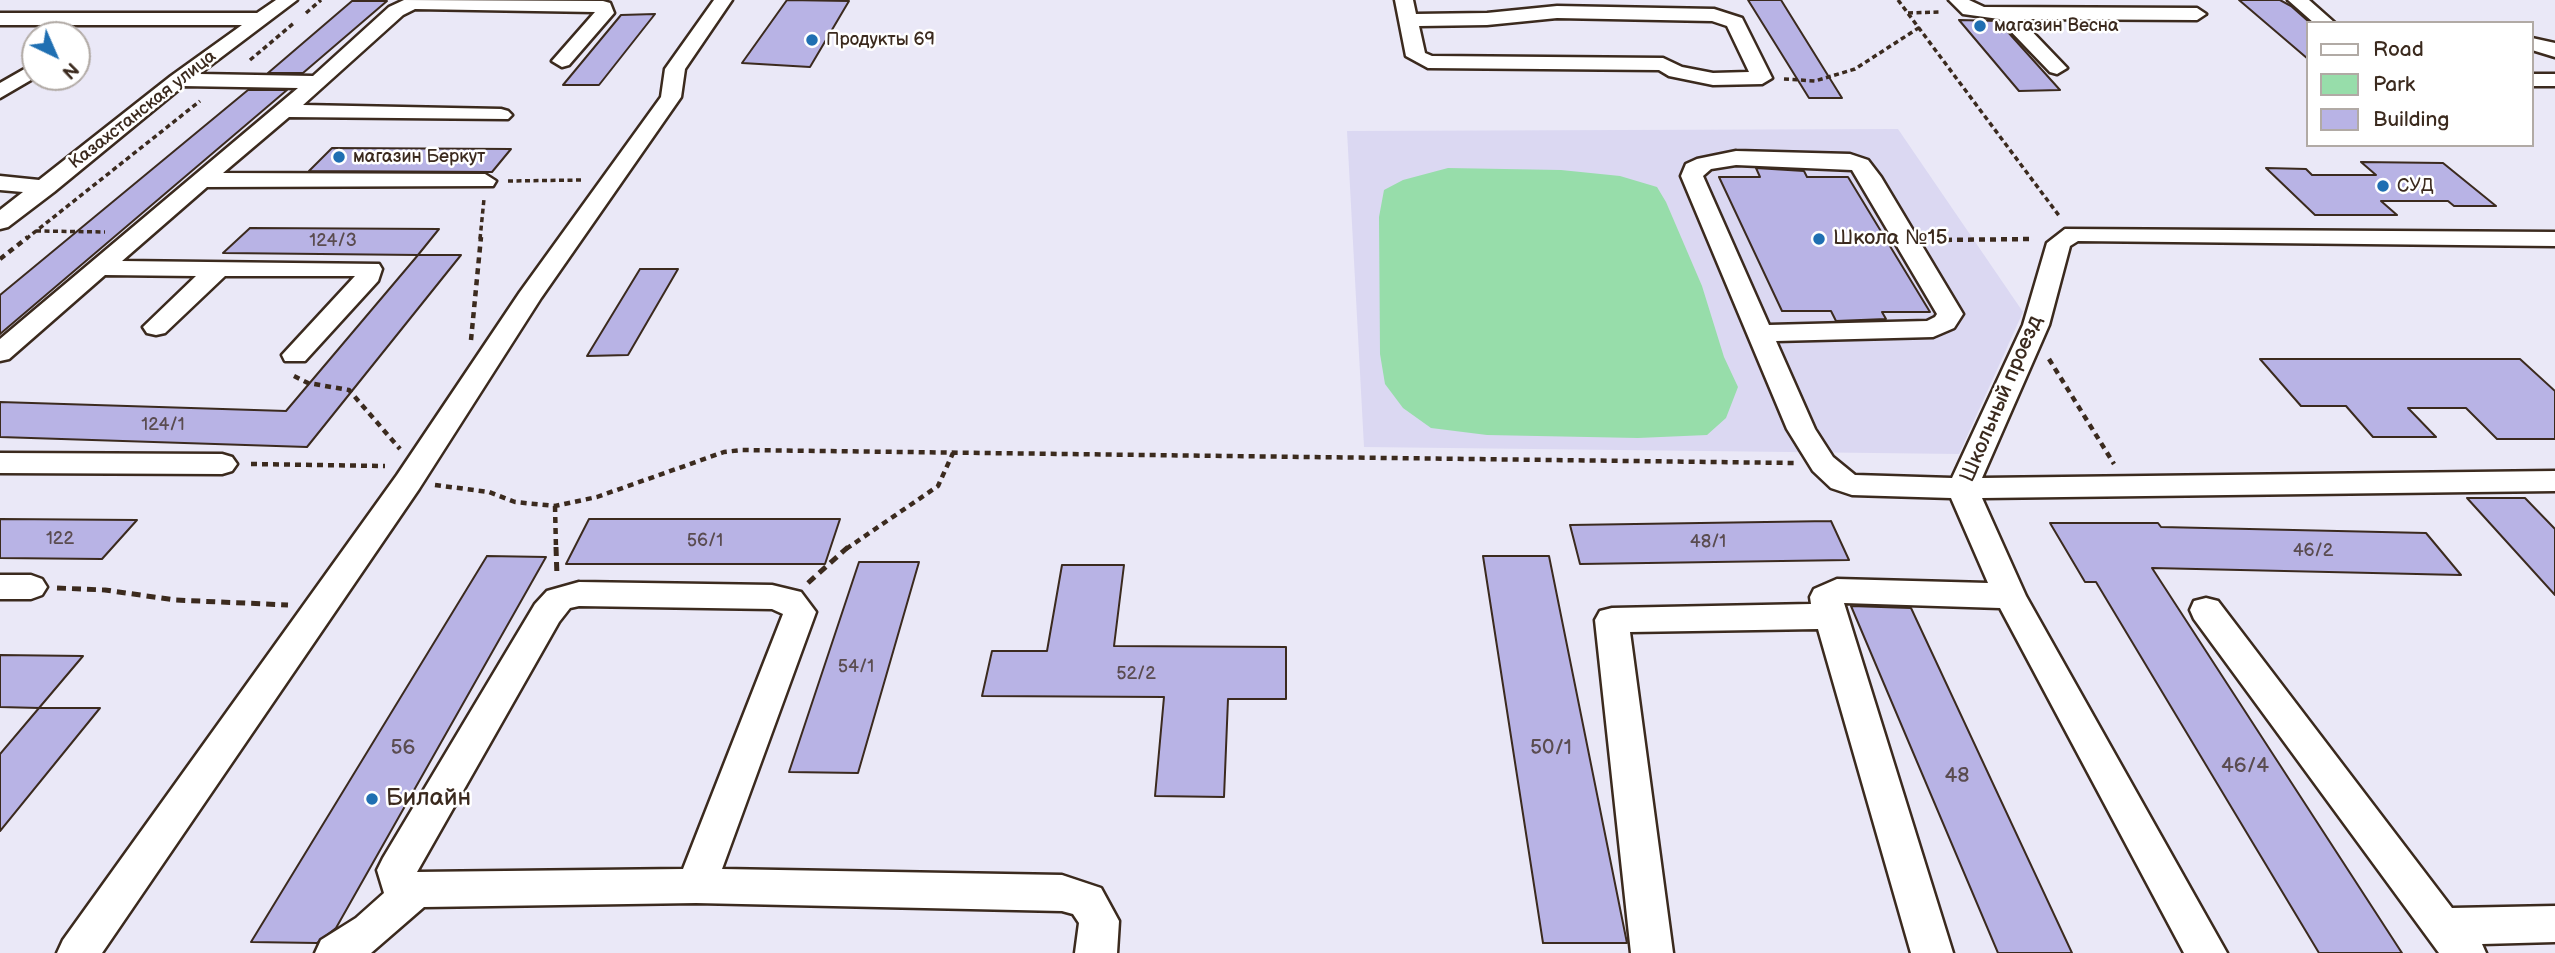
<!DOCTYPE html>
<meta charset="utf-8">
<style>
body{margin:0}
#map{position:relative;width:2555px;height:953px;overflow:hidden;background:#eae8f7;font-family:"Balsamiq Sans",sans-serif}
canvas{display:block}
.legend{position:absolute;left:2306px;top:21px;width:228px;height:126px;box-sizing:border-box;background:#fff;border:2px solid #b1aaa5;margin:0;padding:9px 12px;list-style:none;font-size:21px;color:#3b2a1e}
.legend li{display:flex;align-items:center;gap:14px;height:35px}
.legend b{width:35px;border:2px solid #b1aaa5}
.north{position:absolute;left:21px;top:21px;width:70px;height:70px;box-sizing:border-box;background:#fff;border:2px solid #b1aaa5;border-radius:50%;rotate:136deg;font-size:19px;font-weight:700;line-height:28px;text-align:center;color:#3b2a1e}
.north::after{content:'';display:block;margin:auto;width:24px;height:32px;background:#1f6fb2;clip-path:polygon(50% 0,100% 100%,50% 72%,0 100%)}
</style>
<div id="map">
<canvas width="2555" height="953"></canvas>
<ul class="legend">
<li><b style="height:9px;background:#fff"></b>Road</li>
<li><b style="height:19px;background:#97ddaa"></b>Park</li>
<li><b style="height:19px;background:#b8b3e5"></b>Building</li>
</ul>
<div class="north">N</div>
</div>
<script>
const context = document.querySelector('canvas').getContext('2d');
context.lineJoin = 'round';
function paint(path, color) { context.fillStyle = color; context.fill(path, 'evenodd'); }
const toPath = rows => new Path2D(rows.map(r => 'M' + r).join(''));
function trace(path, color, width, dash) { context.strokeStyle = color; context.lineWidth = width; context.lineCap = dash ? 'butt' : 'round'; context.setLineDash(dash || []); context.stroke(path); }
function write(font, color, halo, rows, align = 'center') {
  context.font = font + ' "Balsamiq Sans",sans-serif'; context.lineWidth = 5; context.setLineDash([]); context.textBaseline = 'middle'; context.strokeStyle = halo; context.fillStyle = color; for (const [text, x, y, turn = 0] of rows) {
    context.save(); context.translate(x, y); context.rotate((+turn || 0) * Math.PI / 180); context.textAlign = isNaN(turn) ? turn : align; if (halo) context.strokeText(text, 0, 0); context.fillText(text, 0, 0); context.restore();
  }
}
const built = toPath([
 [1898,129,2023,312,1959,454,1364,447,1347,131]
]);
const green = toPath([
 [1448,168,1561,170,1620,176,1657,187,1666,202,1702,286,1724,357,1738,387,1726,418,1707,435,1638,438,1487,435,1431,428,1403,408,1385,384,1380,354,1379,217,1384,190,1403,180]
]);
const building = toPath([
 [787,0,849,1,810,67,742,63,787,0],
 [1748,0,1781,0,1842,98,1809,98,1748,0],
 [2239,0,2280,0,2291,6,2308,21,2308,59,2239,0],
 [352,1,387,1,303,73,268,73,352,1],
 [655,14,599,85,563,85,621,15,655,14],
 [1959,20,1998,21,2060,90,2019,91,1959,20],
 [248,90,287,90,0,334,0,295,248,90],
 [332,148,511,149,492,172,309,171,332,148],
 [2361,162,2443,163,2496,206,2454,206,2448,201,2381,201,2397,215,2315,215,2266,168,2306,169,2312,175,2376,175,2361,162],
 [1756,168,1804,171,1807,177,1848,177,1930,312,1882,312,1886,319,1836,321,1831,311,1782,311,1719,177,1760,177,1756,168],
 [250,228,439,229,418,255,223,253,250,228],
 [418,255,461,255,307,447,0,437,0,402,286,411,418,255],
 [640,269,678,269,628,355,587,356,640,269],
 [2260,359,2520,359,2555,391,2555,439,2497,439,2466,408,2408,408,2436,437,2373,437,2346,406,2301,406,2260,359],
 [2467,498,2525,498,2555,529,2555,595,2467,498],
 [0,519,137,520,102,559,0,558,0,519],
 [589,519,840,519,825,564,566,564,589,519],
 [1831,521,1849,560,1580,564,1570,525,1831,521],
 [2050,523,2158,523,2161,527,2426,533,2461,575,2152,568,2402,953,2319,953,2096,582,2085,582,2050,523],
 [487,556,546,557,336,928,317,943,251,942,487,556],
 [1483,556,1549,556,1627,943,1543,943,1483,556],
 [859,562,919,562,858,773,789,772,859,562],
 [1062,565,1124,565,1114,646,1286,647,1286,699,1228,699,1224,797,1155,796,1164,697,982,696,992,651,1047,651,1062,565],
 [1851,606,1911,608,2072,953,1998,953,1851,606],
 [0,655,83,656,39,708,0,707,0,655],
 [39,708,100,708,0,831,0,754,39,708]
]);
const pathFar2 = toPath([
 [1898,0,2060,217],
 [306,13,321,0],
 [1908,13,1941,12],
 [250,60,294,23],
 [1784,79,1815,81,1855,69,1920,27],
 [508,181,583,180],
 [36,231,105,232],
 [26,239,200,101],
 [480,239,484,199]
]);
const pathFar1 = toPath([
 [1935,240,2034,239],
 [0,259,28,237],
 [471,340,481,237],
 [2049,359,2114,464],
 [294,376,308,383,349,390,400,449],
 [251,464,385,466],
 [435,485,489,492,515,502,555,506,597,497,724,452,742,450,1794,463],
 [555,506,556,549],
 [846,549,938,486,953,453]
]);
const path = toPath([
 [556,547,557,577],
 [808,583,848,547],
 [57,588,105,590,175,600,288,605]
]);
const minor = toPath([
 [276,0,297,0,199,74,313,76,389,7,404,0,603,1,610,3,614,13,569,65,562,67,552,61,595,12,415,9,403,15,303,105,501,109,508,111,512,115,508,119,289,117,223,173,485,174,496,181,493,186,207,187,122,261,379,264,382,269,378,281,305,361,285,361,282,355,355,276,225,276,165,333,156,335,147,333,143,327,196,276,105,275,9,359,0,361,0,339,298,88,183,86,54,192,8,227,0,229,0,210,23,192,0,190,0,176,39,180,171,76,242,25,0,25,0,13,257,13,276,0],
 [714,0,732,0,685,69,681,97,541,298,419,489,102,953,57,953,63,940,397,475,520,292,661,97,665,69,714,0],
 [1395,0,1413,0,1416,14,1487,13,1557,6,1714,9,1742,18,1772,78,1762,84,1713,85,1669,76,1659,70,1428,68,1406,56,1395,0],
 [1557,18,1712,21,1727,26,1749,72,1713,73,1682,67,1663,58,1432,56,1425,53,1419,26,1487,25,1557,18],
 [1949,0,1969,0,1984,7,2197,8,2206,14,2197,20,2020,19,2067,68,2057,74,2050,72,1999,19,1963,14,1949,0],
 [2288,0,2309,0,2335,23,2314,23,2288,0],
 [2532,38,2555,43,2555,57,2532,50,2532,38],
 [35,63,36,77,0,98,0,83,35,63],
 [2532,74,2555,74,2555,86,2532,86,2532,74],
 [1736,151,1850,154,1868,160,1881,177,1963,314,1954,328,1933,337,1776,341,1815,429,1833,457,1855,475,1952,478,2023,325,2047,243,2065,229,2555,232,2555,246,2078,241,2070,246,2049,325,1982,478,2555,471,2555,491,1982,498,2026,596,2227,953,2184,953,2000,608,1844,603,1953,953,1911,953,1818,629,1630,632,1673,953,1631,953,1595,620,1600,611,1612,608,1811,604,1810,597,1814,589,1837,579,1988,583,1951,498,1852,495,1831,488,1813,471,1787,429,1681,176,1686,164,1697,159,1736,151],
 [1736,165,1852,170,1937,314,1935,317,1927,321,1769,325,1703,176,1711,169,1736,165],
 [0,453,222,454,232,457,237,464,232,471,222,474,0,473,0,453],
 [0,575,31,575,42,579,47,587,42,595,31,599,0,599,0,575],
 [579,582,772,585,801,592,816,612,722,869,1062,875,1101,888,1119,921,1117,953,1075,953,1079,923,1073,914,1062,911,696,903,424,907,371,953,315,953,321,940,356,918,384,893,377,870,383,858,535,604,547,591,579,582],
 [579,606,772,609,783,614,683,869,417,872,559,622,570,608,579,606],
 [2206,598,2218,601,2452,908,2555,906,2555,942,2482,944,2486,953,2439,953,2194,619,2190,610,2194,601,2206,598]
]);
const markers = [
 [1980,26,7,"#1f6fb2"],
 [812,40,7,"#1f6fb2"],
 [339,157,7,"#1f6fb2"],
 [2383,186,7,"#1f6fb2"],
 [1819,239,7,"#1f6fb2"],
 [372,799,7,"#1f6fb2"]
];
const farPoinames = [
 ["магазин Весна",1994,26],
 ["Продукты 69",826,40],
 ["магазин Беркут",353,157],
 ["СУД",2397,186]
];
const farStreetnames = [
 ["Казахстанская улица",143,110,-38]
];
const numberNames = [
 ["124/3",333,241],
 ["124/1",163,425],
 ["122",60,539],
 ["56/1",705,541],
 ["48/1",1708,542],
 ["46/2",2313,551],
 ["54/1",856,667],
 ["52/2",1136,674]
];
const poiNames = [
 ["Школа №15",1833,239]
];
const streetNames = [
 ["Школьный проезд",2002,399,-67]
];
const nearNumbernames = [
 ["56",403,749],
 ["50/1",1551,749],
 ["46/4",2245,767],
 ["48",1957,777]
];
const nearPoinames = [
 ["Билайн",386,799]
];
paint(built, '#dbd8f2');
paint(green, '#97ddaa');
paint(building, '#b8b3e5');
trace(building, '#3b2a1e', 2);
trace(minor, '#3b2a1e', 5);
trace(pathFar2, '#3b2a1e', 3.5, [5, 3.5]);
trace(pathFar1, '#3b2a1e', 4.5, [6, 5]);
trace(path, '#3b2a1e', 5, [9, 6]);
paint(minor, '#fff');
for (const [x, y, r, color] of markers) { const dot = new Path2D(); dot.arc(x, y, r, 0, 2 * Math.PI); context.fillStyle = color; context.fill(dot); trace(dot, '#fff', 2.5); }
write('18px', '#3b2a1e', '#fff', farPoinames, 'left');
write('18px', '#3b2a1e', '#fff', farStreetnames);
write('18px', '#5a4c50', null, numberNames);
write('21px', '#3b2a1e', '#fff', poiNames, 'left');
write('21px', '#3b2a1e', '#fff', streetNames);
write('21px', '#5a4c50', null, nearNumbernames);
write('24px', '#3b2a1e', '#fff', nearPoinames, 'left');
</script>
